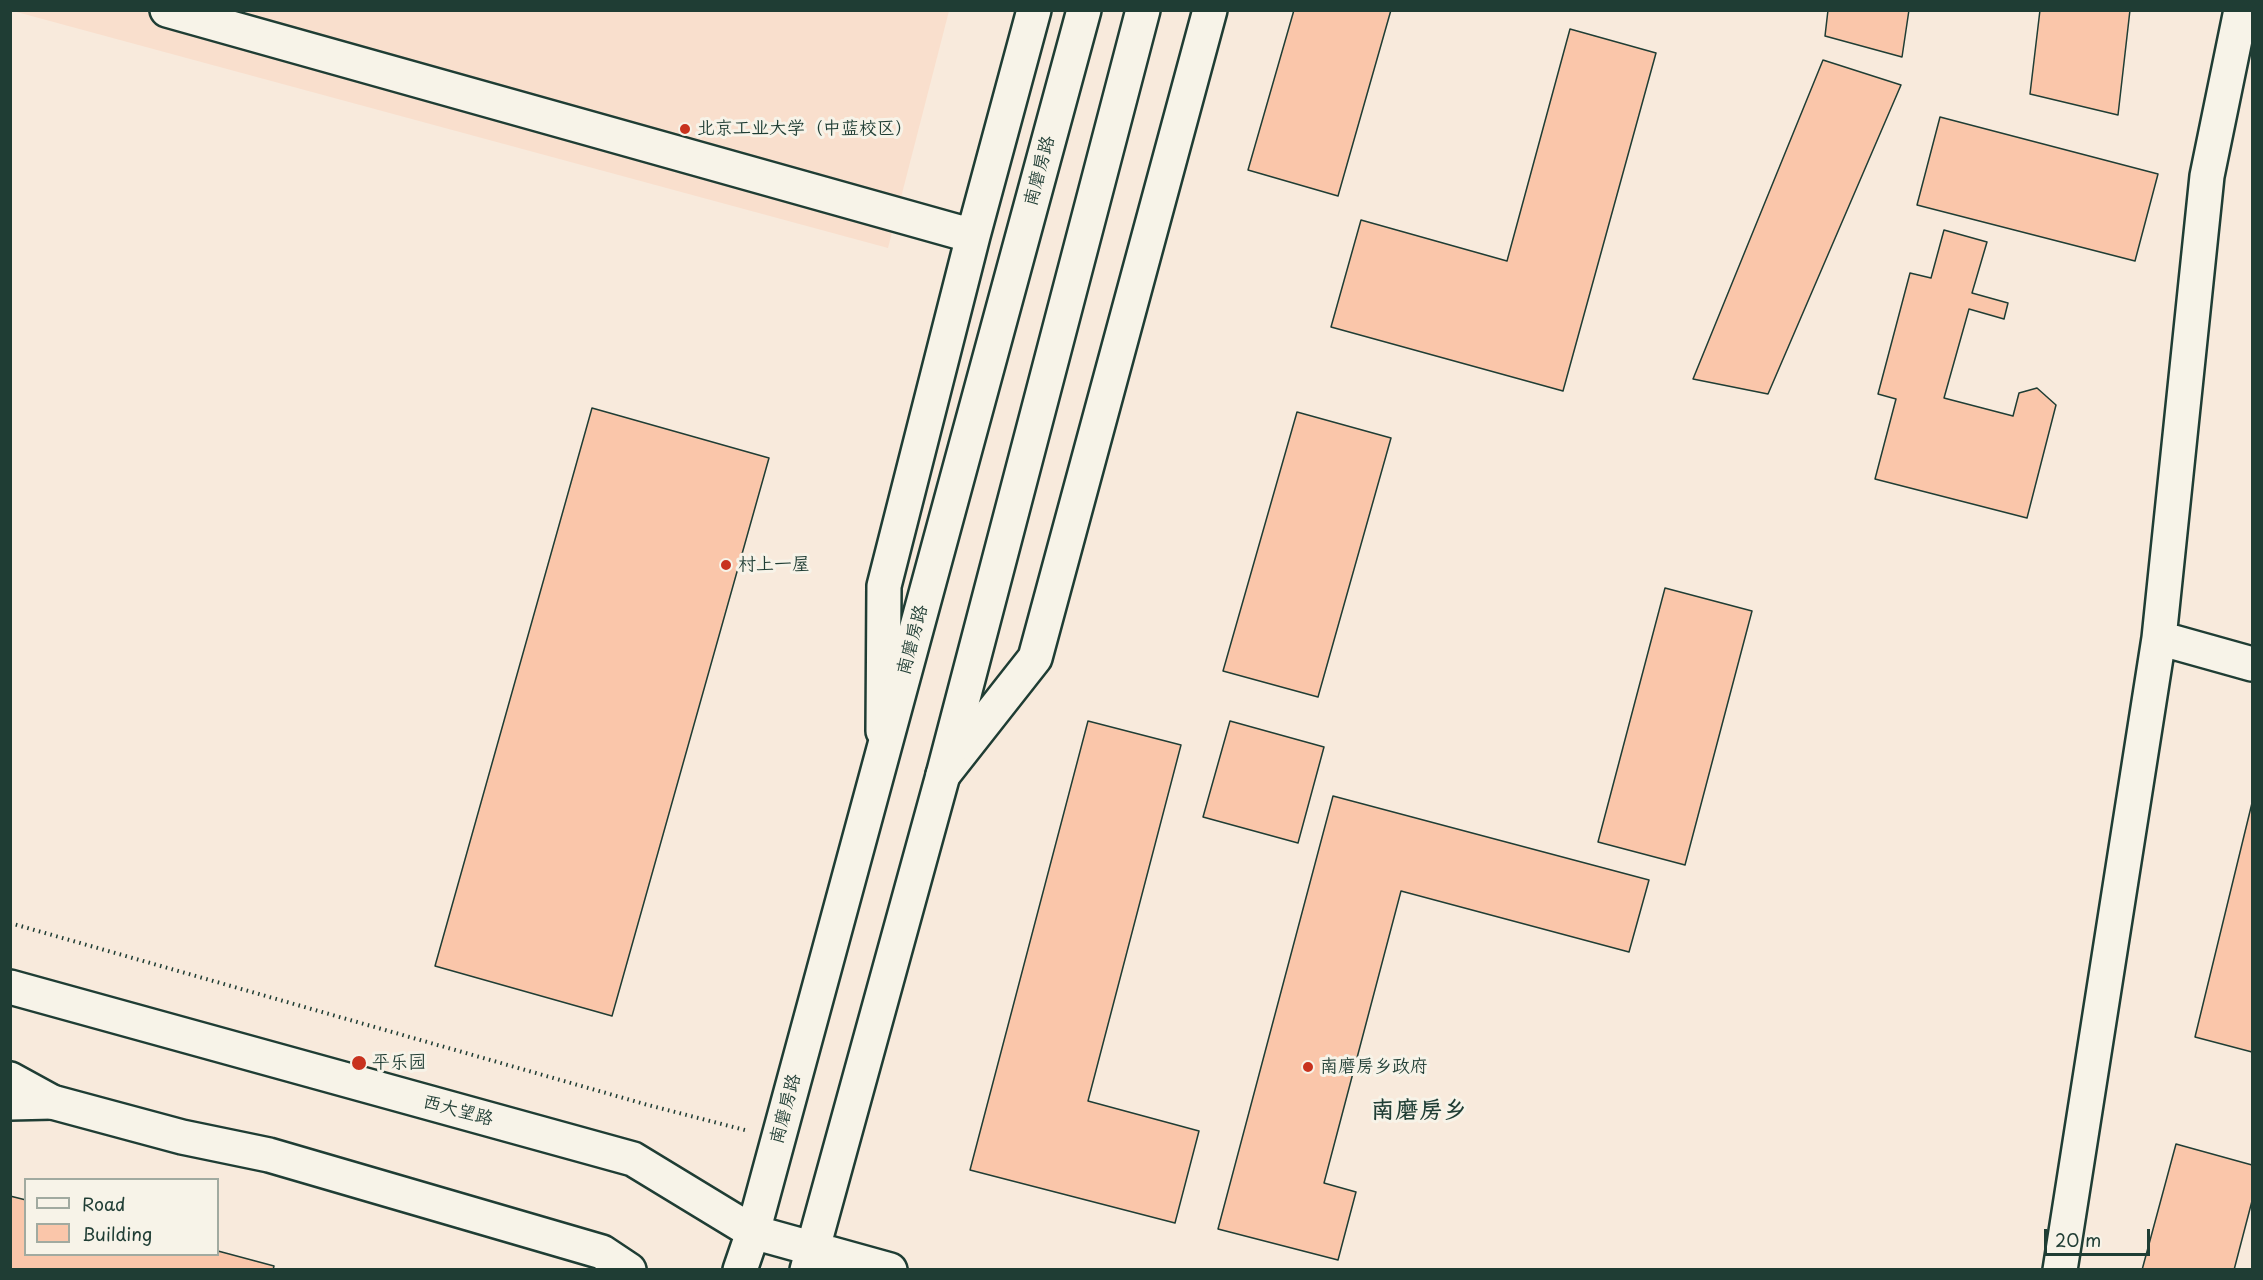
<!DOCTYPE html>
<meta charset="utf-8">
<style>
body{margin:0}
#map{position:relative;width:2263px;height:1280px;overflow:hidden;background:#f8eadc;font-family:"Playpen Sans",sans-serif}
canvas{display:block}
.frame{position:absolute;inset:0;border:12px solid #1f3d34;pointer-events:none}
.legend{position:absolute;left:24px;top:1178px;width:195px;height:78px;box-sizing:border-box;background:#f7f3e8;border:2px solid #a1aaa0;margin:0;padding:8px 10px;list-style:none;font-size:18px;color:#1f3d34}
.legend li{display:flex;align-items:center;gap:12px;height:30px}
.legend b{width:30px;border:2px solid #a1aaa0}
.scale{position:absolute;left:2044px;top:1229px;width:106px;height:27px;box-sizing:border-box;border:3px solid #1f3d34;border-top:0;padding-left:8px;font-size:18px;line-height:21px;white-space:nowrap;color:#1f3d34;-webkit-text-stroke:4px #f7f3e8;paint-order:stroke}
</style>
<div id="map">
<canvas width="2263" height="1280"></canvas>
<div class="frame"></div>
<ul class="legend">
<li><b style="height:8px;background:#f7f3e8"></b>Road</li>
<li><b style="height:16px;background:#fac6aa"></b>Building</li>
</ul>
<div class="scale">20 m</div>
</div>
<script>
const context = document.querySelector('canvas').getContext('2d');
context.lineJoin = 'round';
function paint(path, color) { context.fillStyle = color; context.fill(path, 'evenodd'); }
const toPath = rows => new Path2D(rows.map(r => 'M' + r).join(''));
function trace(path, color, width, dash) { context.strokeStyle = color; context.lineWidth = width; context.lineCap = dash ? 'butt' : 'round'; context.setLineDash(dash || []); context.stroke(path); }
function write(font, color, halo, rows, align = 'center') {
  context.font = font + ' "Playpen Sans","LXGW WenKai TC",sans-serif'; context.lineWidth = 6; context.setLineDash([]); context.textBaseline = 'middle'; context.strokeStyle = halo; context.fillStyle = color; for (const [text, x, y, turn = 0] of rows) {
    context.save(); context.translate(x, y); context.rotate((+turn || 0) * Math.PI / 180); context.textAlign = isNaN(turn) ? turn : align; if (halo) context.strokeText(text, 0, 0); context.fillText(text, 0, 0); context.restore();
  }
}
const built = toPath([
 [13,11,949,11,888,248]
]);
const building = toPath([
 [1294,10,1391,10,1338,196,1248,170,1294,10],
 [1828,10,1909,10,1902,57,1825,36,1828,10],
 [2040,10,2130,10,2118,115,2030,94,2040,10],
 [1570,29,1656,53,1563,391,1331,327,1361,220,1507,261,1570,29],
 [1823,60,1901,85,1768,394,1693,379,1823,60],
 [1940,117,2158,174,2135,261,1917,205,1940,117],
 [1944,230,1987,242,1972,293,2008,303,2004,319,1969,309,1944,398,2013,416,2019,393,2037,388,2056,405,2027,518,1875,479,1896,399,1878,394,1910,273,1931,278,1944,230],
 [592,408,769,458,612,1016,435,966,592,408],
 [1297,412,1391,438,1318,697,1223,671,1297,412],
 [1665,588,1752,611,1685,865,1598,842,1665,588],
 [1088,721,1181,745,1088,1101,1199,1131,1175,1223,970,1170,1088,721],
 [1230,721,1324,747,1298,843,1203,817,1230,721],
 [1333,796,1649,880,1629,952,1401,891,1324,1183,1356,1192,1338,1260,1218,1229,1333,796],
 [2252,803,2252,1052,2195,1037,2252,803],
 [2176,1144,2252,1165,2252,1201,2234,1270,2142,1270,2176,1144],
 [10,1196,26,1200,26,1254,218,1254,218,1251,274,1266,273,1270,10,1270,10,1196]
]);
const path = toPath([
 [10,923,648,1105,745,1130]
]);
const minor = toPath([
 [167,10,973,236],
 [2159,638,2252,664],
 [883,731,884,586,973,236,1034,10],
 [943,775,1035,658,1210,10],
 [10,1103,52,1102],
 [2060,1270,2159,638,2207,176,2241,10]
]);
const major = toPath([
 [10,987,633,1159,753,1232,890,1270],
 [10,1079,52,1102,182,1137,269,1155,602,1252,629,1270],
 [740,1270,753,1232,1084,10],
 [807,1270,943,775,1143,10]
]);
const markers = [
 [685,129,6,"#c8321e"],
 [726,565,6,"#c8321e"],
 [359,1063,8,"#c8321e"],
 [1308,1067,6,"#c8321e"]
];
const poiNames = [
 ["北京工业大学（中蓝校区）",697,129],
 ["村上一屋",738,565],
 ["平乐园",372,1063],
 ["南磨房乡政府",1320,1067]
];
const streetNames = [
 ["南磨房路",1040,171,-75],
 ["南磨房路",913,640,-75],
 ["南磨房路",786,1109,-75],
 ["西大望路",458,1111,15]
];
const districtNames = [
 ["南磨房乡",1419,1111]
];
paint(built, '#f9dfcd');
paint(building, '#fac6aa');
trace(building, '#1f3d34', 1.5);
trace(minor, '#1f3d34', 38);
trace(major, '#1f3d34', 38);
trace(path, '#1f3d34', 4, [1.5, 4.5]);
trace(minor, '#f7f3e8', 33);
trace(major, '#f7f3e8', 33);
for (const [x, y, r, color] of markers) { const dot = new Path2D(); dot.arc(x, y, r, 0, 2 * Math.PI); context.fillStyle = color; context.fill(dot); trace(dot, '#f7f3e8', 2); }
write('18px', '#1f3d34', '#f7f3e8', poiNames, 'left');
write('18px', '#1f3d34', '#f7f3e8', streetNames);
write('bold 24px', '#1f3d34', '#f7f3e8', districtNames);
</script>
